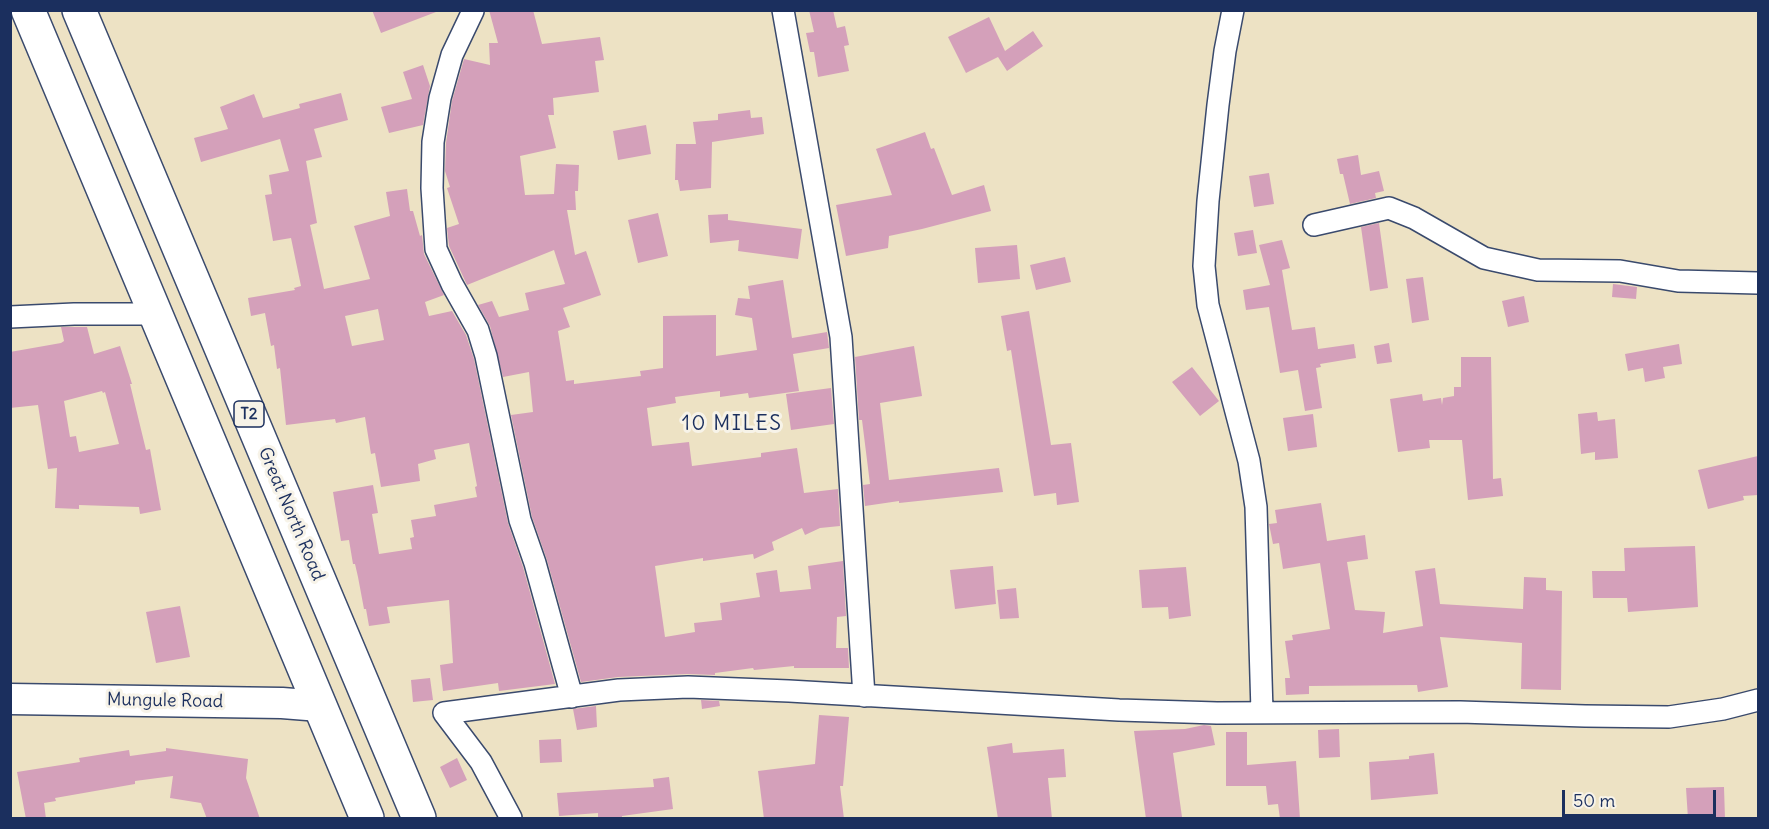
<!DOCTYPE html>
<style>
body{margin:0}
#map{position:relative;width:1769px;height:829px;overflow:hidden;background:#ede2c4;font-family:Delius,sans-serif}
canvas{display:block}
.frame{position:absolute;inset:0;border:12px solid #1b2f5e;pointer-events:none}
.scale{position:absolute;left:1562px;top:790px;width:154px;height:27px;box-sizing:border-box;border:3px solid #1b2f5e;border-top:0;padding-left:8px;font-size:18px;line-height:21px;white-space:nowrap;color:#1b2f5e;-webkit-text-stroke:4px #f7f3e8;paint-order:stroke}
</style>
<div id="map">
<canvas width="1769" height="829"></canvas>
<div class="frame"></div>
<div class="scale">50 m</div>
</div>
<script>
const context = document.querySelector('canvas').getContext('2d');
context.lineJoin = 'round';
function paint(path, color) { context.fillStyle = color; context.fill(path, 'evenodd'); }
const toPath = rows => new Path2D(rows.map(r => 'M' + r).join(''));
function trace(path, color, width, dash) { context.strokeStyle = color; context.lineWidth = width; context.lineCap = dash ? 'butt' : 'round'; context.setLineDash(dash || []); context.stroke(path); }
function write(font, color, halo, rows, align = 'center') {
  context.font = font + ' Delius,sans-serif'; context.lineWidth = 6; context.setLineDash([]); context.textBaseline = 'middle'; context.strokeStyle = halo; context.fillStyle = color; for (const [text, x, y, turn = 0] of rows) {
    context.save(); context.translate(x, y); context.rotate((+turn || 0) * Math.PI / 180); context.textAlign = isNaN(turn) ? turn : align; if (halo) context.strokeText(text, 0, 0); context.fillText(text, 0, 0); context.restore();
  }
}
const building = toPath([
 [372,10,436,10,436,12,381,33],
 [489,10,533,10,542,44,600,37,604,60,595,61,599,92,553,98,554,115,548,115,556,148,520,156,525,195,554,194,556,164,579,165,578,191,575,191,576,210,567,210,575,255,586,251,601,295,563,308,570,327,558,331,566,381,574,380,574,384,641,376,640,371,663,368,663,316,716,315,716,356,757,350,752,318,735,315,738,298,750,299,748,286,783,280,792,338,827,332,829,348,793,354,799,391,749,398,748,393,720,397,720,391,711,392,675,397,676,403,647,408,652,446,689,442,692,466,761,457,761,453,797,448,804,493,838,489,840,526,820,528,805,535,802,528,772,542,774,550,754,559,753,554,703,561,703,558,655,566,665,637,695,632,694,623,722,620,720,603,760,597,756,573,777,570,780,592,811,589,808,566,843,561,846,616,837,617,836,648,848,648,849,668,794,668,794,666,754,670,753,668,715,673,715,675,687,674,618,677,581,682,547,560,532,517,511,415,533,412,529,372,503,377,490,326,478,305,492,301,499,317,529,310,525,293,565,284,554,250,467,285,449,246,447,228,459,224,447,188,450,187,445,171,446,143,452,101,464,59,490,65,489,43,498,43],
 [809,10,833,10,837,28,845,26,849,45,844,46,849,71,818,77,814,52,810,52,806,33,814,32],
 [989,17,1005,51,1033,31,1043,46,1007,71,998,57,966,73,948,37],
 [423,65,430,86,423,125,389,133,381,107,412,99,403,72],
 [341,93,348,120,314,129,322,157,306,161,317,223,310,225,324,289,370,279,354,226,390,216,386,192,407,189,410,211,413,211,420,236,422,235,424,254,444,295,425,302,429,316,452,311,466,335,474,359,508,523,523,567,555,684,499,691,498,683,443,691,440,665,453,663,449,600,387,607,390,623,369,626,366,609,364,609,358,577,355,564,353,564,349,540,341,541,333,492,373,485,378,513,372,514,379,554,412,549,410,538,414,537,411,520,436,516,434,505,477,497,475,487,477,486,469,443,434,450,436,459,418,464,420,481,381,487,375,453,371,454,365,417,336,423,335,419,286,425,280,368,277,369,274,345,271,346,265,313,251,316,248,298,295,290,294,288,301,286,291,238,273,241,265,195,272,194,269,175,289,171,280,139,201,162,194,138,228,129,220,107,254,94,263,118,300,108,299,104],
 [378,309,384,340,352,346,345,316],
 [750,110,751,118,762,117,764,134,712,142,711,188,680,191,678,180,675,180,676,144,696,144,693,122,718,120,718,114],
 [646,125,651,154,618,160,613,131],
 [925,132,931,149,934,148,952,195,984,185,991,211,922,229,889,236,888,248,846,256,836,205,892,195,876,149],
 [1358,155,1361,175,1379,171,1384,191,1375,193,1376,198,1350,204,1343,174,1340,174,1337,159],
 [1269,173,1274,204,1254,207,1249,176],
 [658,213,668,256,638,263,628,220],
 [728,214,728,220,802,229,798,259,738,251,739,240,710,243,708,215],
 [1379,223,1388,288,1370,291,1361,227],
 [1253,230,1257,253,1238,256,1234,233],
 [1282,240,1290,268,1282,270,1292,330,1315,327,1318,349,1354,344,1356,358,1320,364,1321,367,1316,368,1322,408,1305,411,1298,370,1280,373,1269,307,1246,310,1243,290,1270,285,1259,245],
 [1017,245,1020,279,978,283,975,248],
 [1065,257,1071,282,1036,290,1030,265],
 [1423,277,1429,320,1412,323,1406,279],
 [1613,284,1637,287,1636,299,1612,297],
 [1524,296,1529,322,1508,327,1502,301],
 [1029,311,1051,445,1071,443,1079,502,1057,505,1056,493,1034,496,1011,350,1007,351,1001,316],
 [61,327,87,327,94,354,120,346,132,384,130,384,146,450,150,449,161,510,140,514,139,507,79,505,79,509,55,508,57,468,48,469,38,405,10,408,10,352,61,343,64,341],
 [102,391,103,393,105,392,119,444,79,452,76,436,70,437,64,401],
 [1389,343,1392,362,1377,364,1374,346],
 [1679,344,1682,364,1663,367,1665,378,1645,382,1643,368,1628,371,1625,354],
 [914,346,922,396,880,403,889,480,999,468,1003,492,899,503,899,501,865,506,863,485,870,484,862,420,859,420,855,357],
 [1461,357,1491,357,1493,479,1501,478,1503,496,1468,500,1462,440,1429,440,1430,448,1398,452,1390,399,1422,394,1423,401,1441,398,1442,405,1443,398,1454,396,1454,387,1461,387],
 [1192,367,1219,401,1200,416,1172,382],
 [831,388,834,424,791,430,786,394],
 [1597,412,1598,421,1615,419,1618,458,1595,460,1595,452,1581,454,1578,414],
 [1313,414,1317,447,1288,451,1283,418],
 [1758,456,1758,495,1743,496,1744,500,1708,509,1698,470],
 [1321,503,1327,541,1365,535,1368,559,1347,562,1355,610,1385,612,1383,633,1423,626,1415,571,1435,568,1440,604,1523,609,1524,577,1546,578,1546,590,1562,591,1561,690,1521,689,1522,643,1440,637,1448,687,1418,692,1417,685,1309,686,1309,694,1286,695,1285,678,1290,678,1285,641,1293,640,1292,635,1330,629,1320,563,1283,569,1279,543,1273,544,1269,524,1277,523,1275,510],
 [1695,546,1698,607,1628,612,1627,598,1593,598,1592,571,1625,571,1624,548],
 [993,566,996,604,955,609,950,570],
 [1186,567,1191,616,1169,619,1168,607,1142,608,1139,570],
 [1016,588,1019,618,1000,619,997,590],
 [180,606,190,657,156,663,146,612],
 [430,678,433,700,413,702,411,680],
 [701,700,719,701,720,706,702,709],
 [596,706,597,727,577,730,573,709],
 [819,715,849,717,843,786,840,786,844,819,764,819,758,771,815,764],
 [1204,725,1211,726,1215,745,1173,753,1182,817,1146,819,1134,731,1185,729],
 [1339,729,1340,757,1319,758,1318,730],
 [1226,732,1247,732,1247,765,1296,761,1300,819,1280,819,1278,804,1268,805,1266,786,1226,786],
 [561,739,562,762,540,763,539,740],
 [1012,743,1013,753,1064,749,1066,777,1048,778,1052,819,998,819,987,747],
 [166,748,248,759,246,778,260,819,207,819,201,803,170,798,173,776,135,781,135,784,55,798,56,801,44,803,46,819,26,819,17,772,80,762,79,758,129,750,130,756,166,751],
 [1434,753,1438,794,1371,800,1369,762,1409,759,1409,756],
 [457,758,467,780,450,788,440,767],
 [669,777,673,809,622,816,622,819,598,819,598,813,559,816,557,793,654,787,653,779],
 [1724,787,1725,819,1688,819,1686,788]
]);
const street = toPath([
 [783,10,841,337,864,696],
 [1233,10,1225,51,1218,105,1208,201,1204,266,1208,305,1249,461,1256,507,1262,712],
 [473,11,452,55,440,98,433,142,432,188,436,249,452,284,478,330,486,356,520,520,535,563,572,697],
 [1314,225,1389,208,1414,218,1484,258,1538,270,1620,271,1678,281,1758,283],
 [10,317,74,314,156,314],
 [511,818,481,762,444,713,619,690,688,687,789,691,1119,710,1217,713,1460,712,1585,716,1669,717,1723,709,1758,700]
]);
const secondary = toPath([
 [10,699,282,703,320,706]
]);
const highway = toPath([
 [28,10,367,818],
 [79,10,419,818]
]);
const shields = [
 [249,414,30]
];
const shieldNames = [
 ["T2",249,414]
];
const streetNames = [
 ["Great North Road",291,514,67],
 ["Mungule Road",165,701,1]
];
const quarterNames = [
 ["10 MILES",732,424]
];
paint(building, '#d4a0ba');
trace(street, '#3a4a6d', 24);
trace(secondary, '#3a4a6d', 33);
trace(highway, '#3a4a6d', 36);
trace(street, '#fff', 21);
trace(secondary, '#fff', 30);
trace(highway, '#fff', 33);
for (const [x, y, w] of shields) { const box = new Path2D(); box.roundRect(x - w / 2, y - 13, w, 26, 4.5); context.fillStyle = '#f7f3e8'; context.fill(box); trace(box, '#1b2f5e', 1.5); }
write('bold 16px', '#1b2f5e', null, shieldNames);
write('18px', '#1b2f5e', '#f7f3e8', streetNames);
context.letterSpacing = '1.5px';
write('21px', '#1b2f5e', '#f7f3e8', quarterNames);
context.letterSpacing = '0px';
</script>
